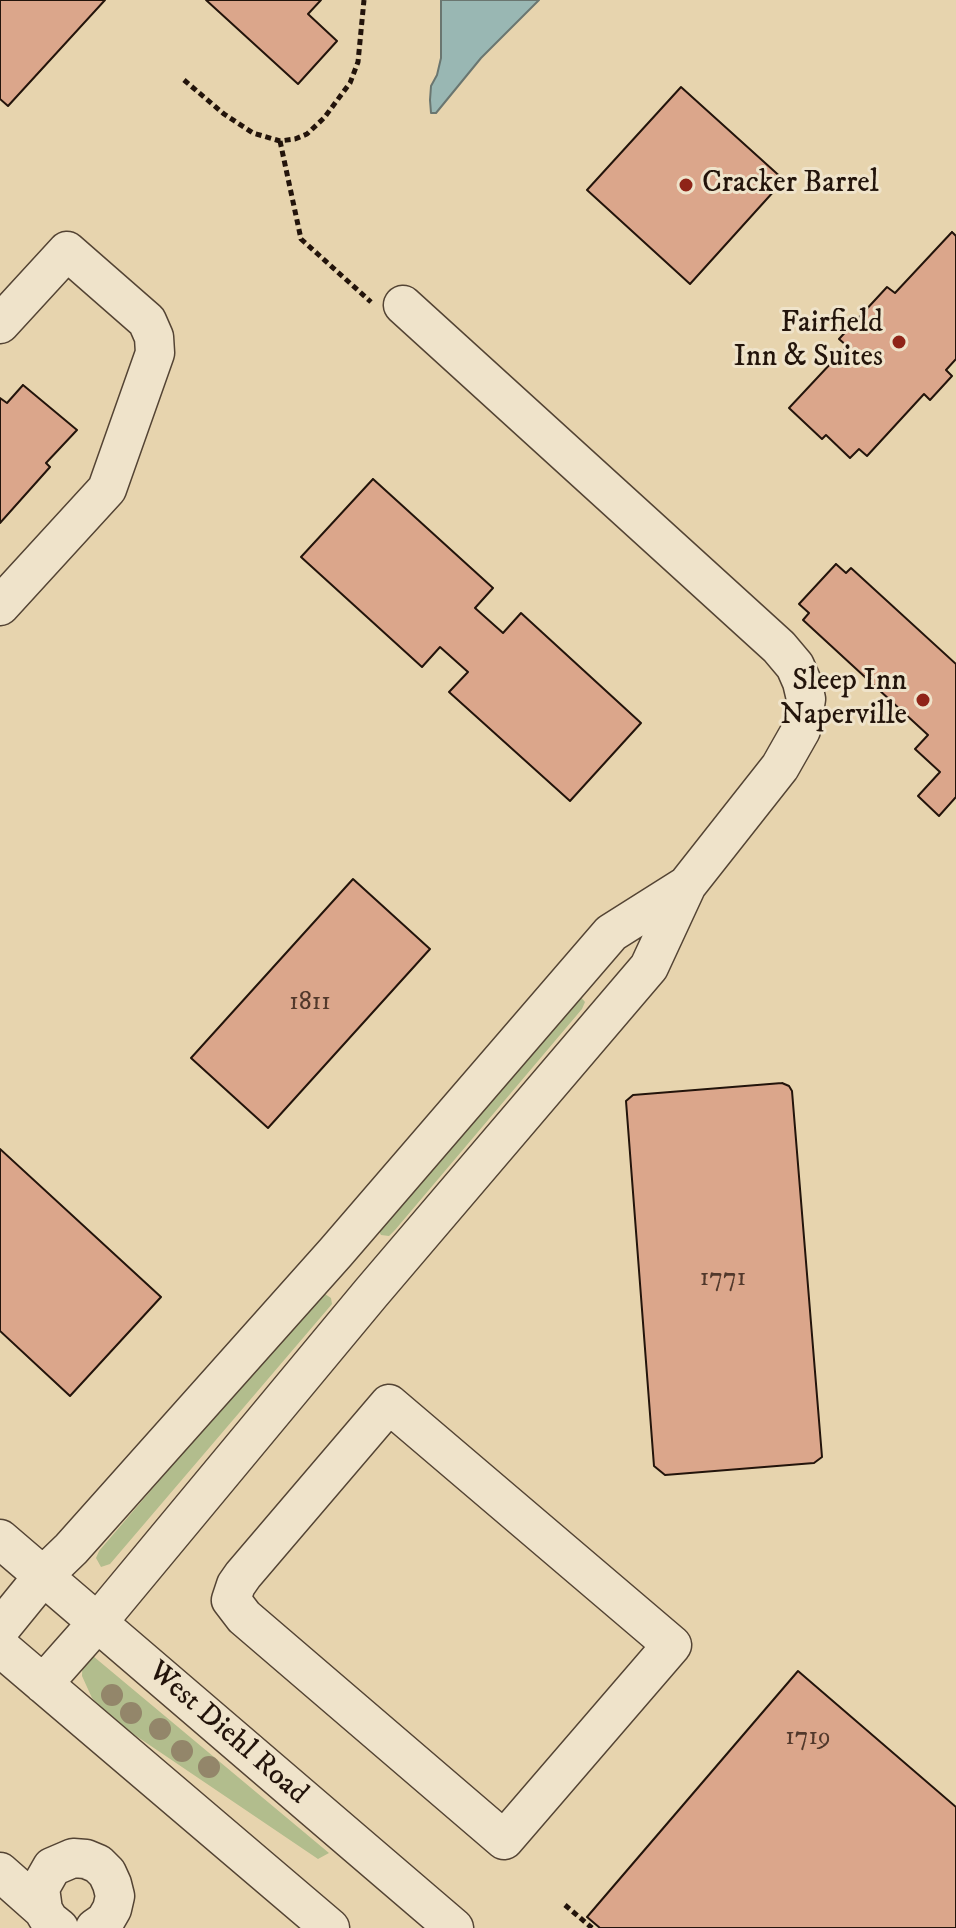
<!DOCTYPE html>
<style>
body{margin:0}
canvas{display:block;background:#e7d4ae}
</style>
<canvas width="956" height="1928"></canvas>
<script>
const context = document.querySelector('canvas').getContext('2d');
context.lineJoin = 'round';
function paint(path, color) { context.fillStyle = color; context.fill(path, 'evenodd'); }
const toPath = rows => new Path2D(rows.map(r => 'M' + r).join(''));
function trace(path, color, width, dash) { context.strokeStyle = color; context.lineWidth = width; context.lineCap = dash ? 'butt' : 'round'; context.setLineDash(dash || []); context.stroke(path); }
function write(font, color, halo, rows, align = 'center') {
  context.font = font + ' "IM FELL DW Pica",serif'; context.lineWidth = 6; context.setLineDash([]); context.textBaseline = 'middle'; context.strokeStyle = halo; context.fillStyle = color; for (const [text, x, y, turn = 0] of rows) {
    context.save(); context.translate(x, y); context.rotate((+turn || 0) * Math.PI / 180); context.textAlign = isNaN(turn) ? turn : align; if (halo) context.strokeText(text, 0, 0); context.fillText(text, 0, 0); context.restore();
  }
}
const green = toPath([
 [579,995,585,1002,582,1009,395,1230,389,1236,381,1235,377,1228],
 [319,1294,325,1294,331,1298,332,1304,110,1564,101,1567,96,1558,99,1551],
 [87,1651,329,1853,318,1859,114,1721,92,1698,82,1676,83,1653]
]);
const water = toPath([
 [441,0,539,0,481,58,436,113,431,113,430,100,431,86,437,75,441,58,441,0]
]);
const building = toPath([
 [0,0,105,0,8,106,0,99,0,0],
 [206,0,321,0,308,14,337,41,298,84,206,0],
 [681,87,784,180,690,284,587,190,681,87],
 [952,232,956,236,956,359,946,370,952,376,930,400,924,394,867,456,859,449,850,458,826,435,822,439,789,408,847,346,839,339,887,287,895,293,952,232],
 [23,385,77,430,46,463,50,467,0,523,0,398,7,403,23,385],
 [373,479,493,588,475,608,503,633,521,613,641,723,570,801,449,692,468,672,440,647,422,667,301,557,373,479],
 [836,564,846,573,851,568,956,664,956,797,939,816,918,796,940,772,915,749,928,735,803,620,809,613,799,604,836,564],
 [353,879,430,949,268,1128,191,1058,353,879],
 [782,1083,789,1086,792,1091,822,1457,814,1463,665,1475,654,1466,626,1101,633,1095,782,1083],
 [0,1149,161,1297,70,1396,0,1331,0,1149],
 [798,1671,956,1807,956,1928,600,1928,587,1917,798,1671]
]);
const path = toPath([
 [184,80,224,114,253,133,280,141,295,139,307,134,324,118,350,83,358,62,364,0],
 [280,141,301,239,371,302],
 [565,1905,592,1928]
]);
const minor = toPath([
 [0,324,67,251,147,321,154,337,155,353,107,489,0,606],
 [389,1404,672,1645,504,1840,244,1617,231,1600,236,1585,243,1575,389,1404],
 [0,1539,454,1928],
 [0,1629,44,1575,71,1549,336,1252,611,933,687,885],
 [0,1647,330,1928],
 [43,1684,97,1623,371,1293,649,967,687,885,780,767,801,730,806,699,802,682,795,666,779,647,403,305],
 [0,1872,43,1910],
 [59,1928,49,1920,43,1910,40,1888,52,1867,73,1858,86,1859,98,1864,107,1873,112,1884,115,1896,112,1909,105,1921,95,1928]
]);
const trees = [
 [112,1695],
 [131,1713],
 [160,1729],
 [182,1751],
 [209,1767]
];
const markers = [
 [686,185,8,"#8f2418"],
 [899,342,8,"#8f2418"],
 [923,700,8,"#8f2418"]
];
const numberNames = [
 ["1811",310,1004],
 ["1771",723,1280],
 ["1719",808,1739]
];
const poiNames = [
 ["Cracker Barrel",702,185,"left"],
 ["Fairfield",883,325],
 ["Inn & Suites",883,359],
 ["Sleep Inn",907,683],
 ["Naperville",907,717]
];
const streetNames = [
 ["West Diehl Road",227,1734,41]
];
paint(green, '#b2bd8d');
paint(water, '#99b7b3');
trace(water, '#6a7670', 2);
paint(building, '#dba68b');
trace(building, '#23140b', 2);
trace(minor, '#544434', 41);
trace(path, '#23140b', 5, [6, 4]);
trace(minor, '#efe3ca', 38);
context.fillStyle = '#93866a';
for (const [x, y] of trees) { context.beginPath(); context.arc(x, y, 11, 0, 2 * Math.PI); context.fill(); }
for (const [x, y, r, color] of markers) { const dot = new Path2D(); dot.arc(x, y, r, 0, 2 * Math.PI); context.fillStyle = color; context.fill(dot); trace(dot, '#efe3ca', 3); }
write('26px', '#51382b', null, numberNames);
write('30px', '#23140b', '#efe3ca', poiNames, 'right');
write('30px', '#23140b', '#efe3ca', streetNames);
</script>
